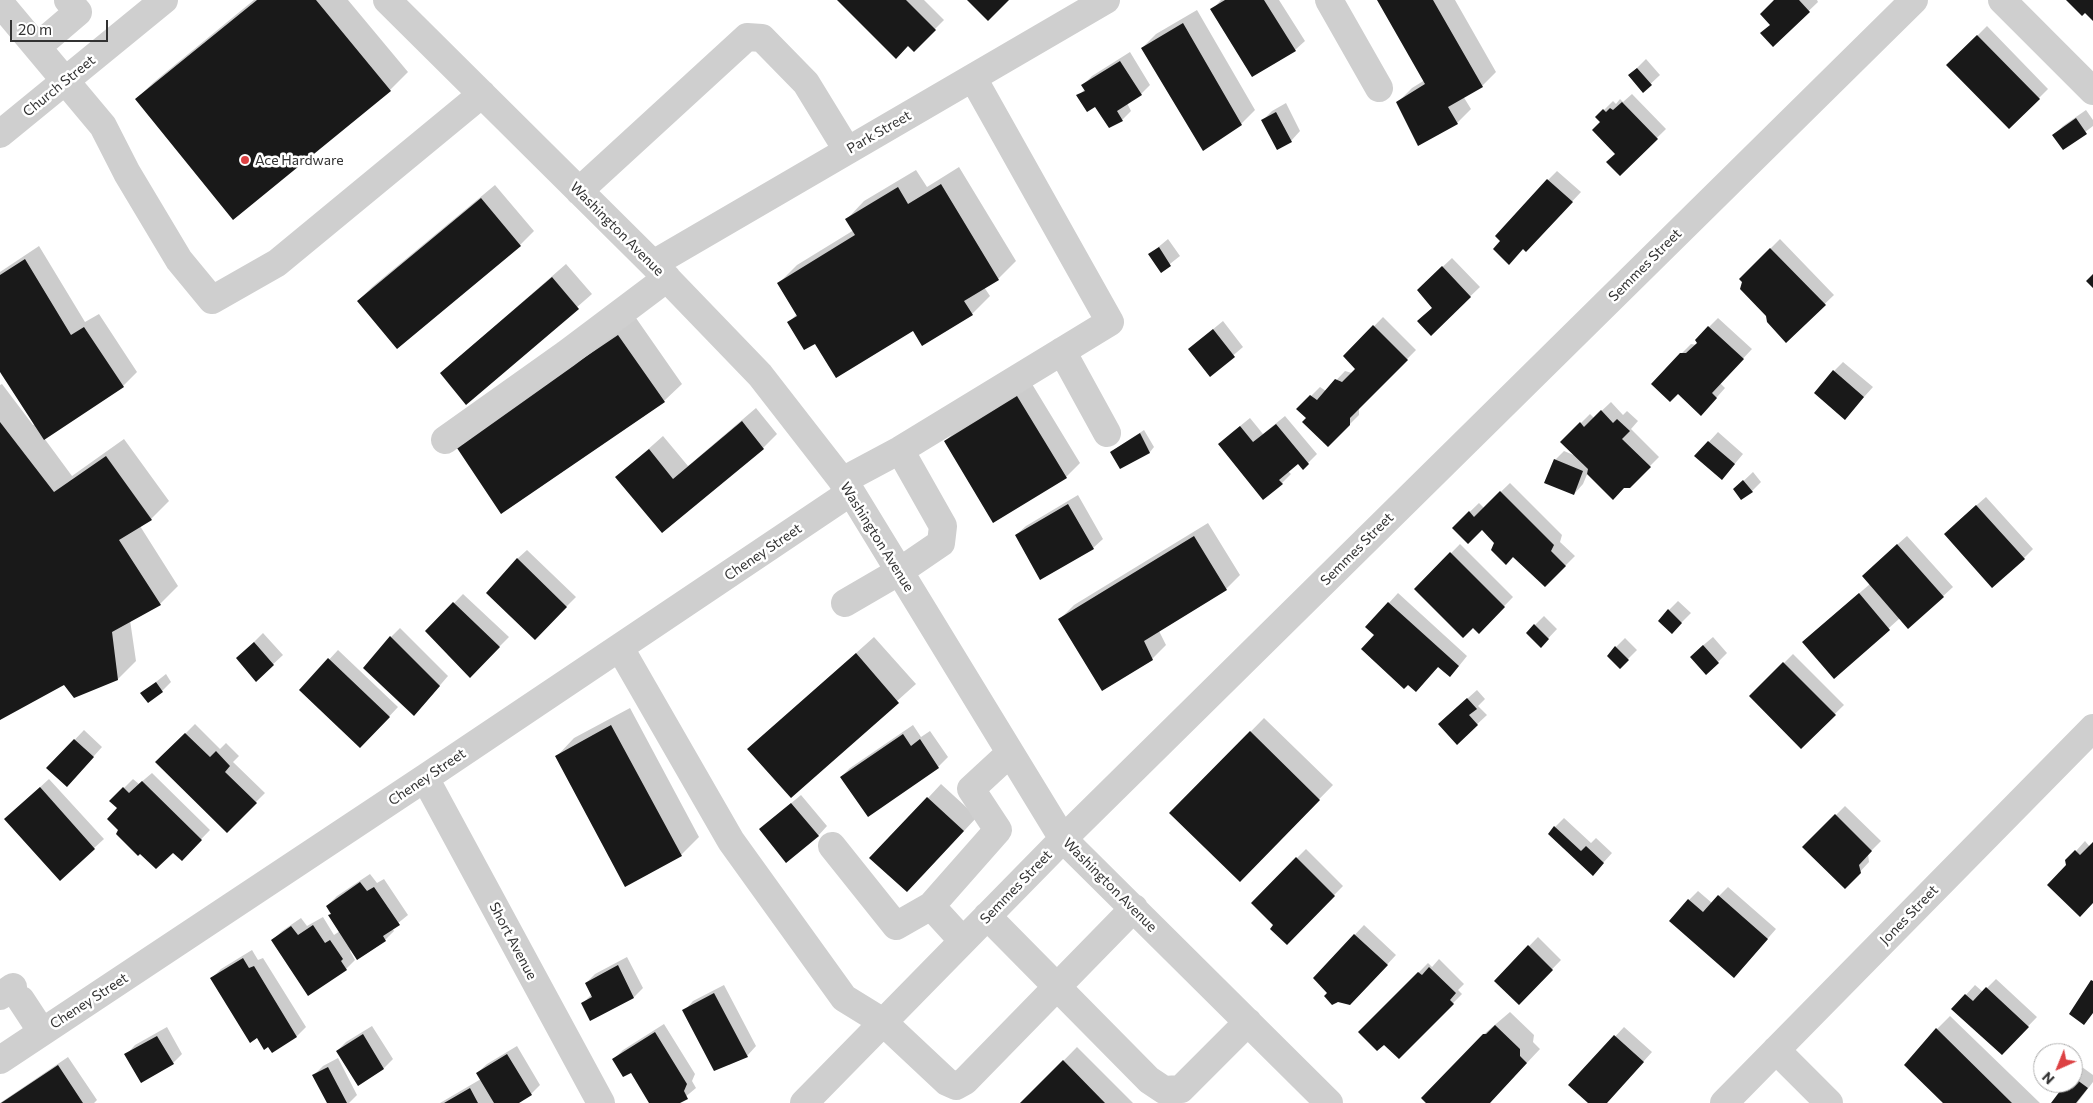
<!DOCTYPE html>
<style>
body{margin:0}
#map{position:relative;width:2093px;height:1103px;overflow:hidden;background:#fff;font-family:Commissioner,sans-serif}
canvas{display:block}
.north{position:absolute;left:2033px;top:1043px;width:50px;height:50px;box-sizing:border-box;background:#fff;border:1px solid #adadad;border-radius:50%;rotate:224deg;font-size:14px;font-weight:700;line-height:20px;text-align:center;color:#323232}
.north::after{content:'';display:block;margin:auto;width:18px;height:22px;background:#dc4143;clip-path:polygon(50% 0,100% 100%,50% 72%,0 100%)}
.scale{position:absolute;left:10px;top:20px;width:98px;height:22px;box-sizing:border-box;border:2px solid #323232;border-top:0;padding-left:6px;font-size:15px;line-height:18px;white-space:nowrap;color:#323232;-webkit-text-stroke:4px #fff;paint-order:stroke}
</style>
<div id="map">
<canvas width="2093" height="1103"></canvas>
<div class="north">N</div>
<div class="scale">20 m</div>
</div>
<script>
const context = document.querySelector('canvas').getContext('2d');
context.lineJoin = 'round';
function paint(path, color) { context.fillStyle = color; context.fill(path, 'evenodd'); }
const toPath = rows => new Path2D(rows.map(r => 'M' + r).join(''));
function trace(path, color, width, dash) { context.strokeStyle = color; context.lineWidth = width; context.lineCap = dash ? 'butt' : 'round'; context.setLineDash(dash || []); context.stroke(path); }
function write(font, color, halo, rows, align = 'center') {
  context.font = font + ' Commissioner,sans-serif'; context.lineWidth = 5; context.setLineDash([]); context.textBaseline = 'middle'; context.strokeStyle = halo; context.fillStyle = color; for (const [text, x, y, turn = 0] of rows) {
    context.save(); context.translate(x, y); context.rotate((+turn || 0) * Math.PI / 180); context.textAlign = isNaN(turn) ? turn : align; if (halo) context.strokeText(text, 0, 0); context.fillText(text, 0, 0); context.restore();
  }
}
const shadow = toPath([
 [254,0,348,0,408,72,390,90,136,99,154,82],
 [838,0,924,0,944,20,914,50],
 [1221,0,1279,0,1305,41,1295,50,1252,76,1212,10],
 [1379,0,1455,0,1496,72,1482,86,1463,96,1471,109,1457,123,1398,102,1412,88,1425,80],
 [1776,0,1817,0,1818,2,1773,45,1771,25],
 [1197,10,1255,110,1241,124,1203,149,1142,48,1156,34],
 [1987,26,2048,89,2009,128,1948,65],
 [1130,52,1150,85,1141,94,1127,103,1131,111,1122,120,1078,96,1085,89,1083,85,1092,76],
 [1646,59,1660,75,1643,91,1629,76],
 [1632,94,1666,129,1620,174,1616,154,1601,122,1597,117,1613,101,1616,104,1620,99,1623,102],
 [1286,103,1300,131,1291,141,1263,120,1272,111],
 [2086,110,2093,120,2093,126,2063,149,2054,135,2063,126],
 [959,167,1016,261,998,279,984,287,990,296,972,314,914,329,815,342,789,322,797,314,779,283,797,265,854,230,847,219,864,201,916,170,927,187],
 [1557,171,1581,192,1535,241,1548,180],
 [495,185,534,231,520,245,397,348,358,301,372,287],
 [1168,239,1180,256,1161,271,1150,254],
 [1780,239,1834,295,1786,341,1740,279],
 [39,246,85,322,99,314,137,372,123,386,44,438,72,476,124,439,169,501,151,519,140,526,178,586,160,604,130,620,136,661,118,679,64,683,0,718,0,385,2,384,33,425,35,424,0,370,0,272],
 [1452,258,1480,287,1431,334,1418,321,1433,307,1418,290],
 [566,264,592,294,467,403,441,373],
 [1383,317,1416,350,1359,408,1359,415,1328,446,1308,418,1298,409,1320,387,1326,391,1345,371,1352,373,1357,369,1345,356],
 [636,318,682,384,664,401,456,445],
 [1718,318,1752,349,1720,383,1725,388,1710,405,1679,392,1681,354,1691,344,1697,345,1699,343,1696,340],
 [1223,321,1243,347,1210,375,1189,349],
 [1843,362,1873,387,1845,418,1834,371],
 [1032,384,1080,463,1066,477,945,441,959,428],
 [1611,402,1623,415,1627,411,1638,421,1631,429,1659,457,1629,487,1588,472,1583,484,1574,494,1555,460,1564,451,1576,456,1562,442,1590,414,1594,418],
 [756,408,777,434,763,448,662,531,617,477,663,436,688,466],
 [1285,416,1317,454,1303,468,1299,463,1288,471,1291,474,1282,483,1229,435,1250,418,1263,434],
 [1144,430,1154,447,1150,452,1121,468,1111,452],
 [1718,432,1743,454,1722,479,1696,456],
 [1753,472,1761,482,1752,491,1735,489],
 [1510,483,1562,535,1560,542,1575,556,1545,586,1482,529,1453,528,1479,503,1484,508],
 [1078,495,1103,539,1093,548,1016,535,1026,526],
 [1986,497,2033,549,2024,558,1955,524],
 [1208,523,1240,575,1226,589,1159,631,1166,645,1152,659,1060,619,1074,605],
 [1907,536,1953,587,1908,628,1900,618,1835,677,1813,633,1870,584,1872,567],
 [1460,544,1513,597,1479,632,1416,589],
 [527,550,576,597,535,638,517,559],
 [1398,593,1467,656,1459,666,1439,666,1425,681,1367,627],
 [463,594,509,637,470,676,427,631],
 [1678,601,1691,613,1672,632,1669,610],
 [1544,616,1557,629,1541,646,1527,633],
 [400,628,448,676,423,705,391,637],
 [263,633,283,655,256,680,247,649],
 [874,637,916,684,791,796,749,749],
 [1713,637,1727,653,1718,662,1700,648],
 [1625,638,1637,650,1620,667,1616,647],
 [338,650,398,707,369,738,301,690],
 [1793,654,1844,705,1801,747,1751,696],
 [166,674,171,682,162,691,142,693],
 [1477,690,1485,699,1478,706,1487,715,1457,743,1449,715],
 [630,708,699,837,681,855,557,756,574,738],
 [1264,718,1333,785,1240,880,1171,813],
 [195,724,220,749,226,743,239,756,233,762,265,793,227,831,157,762],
 [913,725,921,737,930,731,948,757,938,767,868,816,841,777,850,768],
 [84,730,102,747,76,776,48,768],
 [152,773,210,830,182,859,173,851,120,830,119,808,111,801,133,779,139,784],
 [49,779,104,839,60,879,15,810],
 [941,784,977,817,921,877,928,798],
 [801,795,827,826,818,836,760,829],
 [1845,806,1881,841,1868,854,1869,862,1845,888,1804,847],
 [1564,818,1591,843,1596,838,1612,853,1593,874,1555,827],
 [2085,841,2090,847,2093,844,2093,901,2068,865,2076,851],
 [1306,849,1343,886,1287,943,1275,925,1252,903],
 [370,874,377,883,384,879,408,915,392,928,394,931,385,940,351,949,350,951,355,960,346,969,273,940,282,931,301,918,307,926,323,917,334,935,340,931,329,916,332,913,327,906,337,896],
 [1728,887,1776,929,1743,967,1689,900,1698,891,1712,903],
 [1364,925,1396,955,1359,995,1329,993,1314,978],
 [1538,937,1561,960,1528,994,1495,981],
 [252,950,258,960,263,958,306,1027,297,1036,273,1051,257,1037,212,978,221,969],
 [627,957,643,988,634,997,591,1019,583,1003,592,994,586,983,595,974],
 [1439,959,1464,984,1458,990,1462,994,1399,1058,1384,1043,1360,1032,1428,963,1432,967],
 [1996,979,2037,1017,2011,1044,1953,1009,1975,985,1983,992],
 [724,985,756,1046,747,1056,729,1065,726,1064,684,1011,693,1001],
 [1510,1012,1534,1035,1533,1042,1540,1049,1489,1103,1428,1103,1483,1035],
 [1950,1016,2040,1103,1944,1103,1937,1029],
 [664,1024,695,1074,692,1081,696,1088,678,1103,651,1103,631,1071,614,1059,623,1050],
 [372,1026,393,1059,384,1068,358,1084,337,1051,346,1042],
 [167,1027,182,1054,173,1063,126,1055,135,1045],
 [1624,1027,1652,1052,1606,1103,1590,1103,1570,1085],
 [517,1046,540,1085,531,1094,517,1103,440,1103,481,1079,477,1073,487,1064],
 [1077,1047,1133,1103,1022,1103],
 [68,1057,97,1100,94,1103,0,1103],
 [338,1058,357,1095,349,1103,329,1103,314,1075,323,1066],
 [2082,1067,2093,1075,2093,1082,2077,1103,2052,1103,2067,1083,2073,1083,2073,1076]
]);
const building = toPath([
 [257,0,316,0,391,91,233,220,135,99],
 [837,0,906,0,936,30,914,52,908,46,896,59],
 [967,0,1009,0,988,21],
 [1225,0,1264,0,1296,51,1252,77,1210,9],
 [1377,0,1433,0,1483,87,1448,107,1458,124,1418,146,1396,102,1425,84],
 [1774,0,1799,0,1810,12,1773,47,1760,33,1770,25,1760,14],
 [2066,0,2093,0,2093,21,2085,13,2082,16],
 [1183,23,1242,125,1203,151,1141,48],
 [1977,35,2040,99,2009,129,1946,65],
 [1120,61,1142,95,1117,111,1123,121,1109,128,1095,107,1087,112,1076,95,1085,91,1081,85],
 [1637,68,1652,85,1643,93,1628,75],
 [1622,102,1658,139,1620,176,1606,162,1615,154,1592,130,1600,122,1595,117,1603,109,1606,112,1610,108,1613,110],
 [1276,112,1292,142,1277,150,1261,120],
 [2076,118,2087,134,2063,150,2052,135],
 [1547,179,1573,202,1526,252,1523,249,1509,265,1493,249,1500,241,1495,236],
 [941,184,999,280,964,301,973,315,922,346,913,331,836,378,815,344,804,350,787,322,797,316,777,283,855,235,845,219,898,187,908,204],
 [481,198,521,246,397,349,357,301],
 [1159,247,1171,266,1161,273,1148,254],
 [1770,248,1826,305,1786,343,1767,322,1766,316,1740,289,1742,282,1739,279],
 [25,259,71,335,84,327,124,387,44,440,0,372,0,275],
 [1442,266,1471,297,1431,336,1417,321,1432,308,1417,290],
 [2093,274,2093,288,2086,281],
 [552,277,579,309,466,405,440,373],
 [1373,325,1408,360,1350,418,1350,425,1328,447,1302,422,1306,418,1296,409,1310,395,1317,400,1335,379,1342,382,1355,369,1343,356],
 [1708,326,1744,359,1712,393,1717,398,1701,416,1678,394,1670,402,1651,384,1680,353,1686,353,1697,343,1695,340],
 [1213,329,1235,357,1210,377,1188,349],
 [618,335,665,402,501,514,455,445],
 [1833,370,1864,397,1845,420,1814,393],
 [1017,396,1067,478,993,523,944,441],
 [1601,410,1613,423,1617,419,1630,431,1622,439,1651,467,1630,488,1624,488,1613,500,1587,474,1588,469,1560,442,1580,422,1584,427],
 [742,421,764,449,662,533,615,477,649,449,673,479],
 [0,422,54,492,106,456,152,520,119,540,161,605,112,632,118,680,74,698,64,685,0,720],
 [1276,424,1309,464,1303,470,1298,464,1279,480,1283,484,1263,500,1218,444,1240,426,1253,442],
 [1140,433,1150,453,1120,469,1110,452],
 [1708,441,1735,464,1722,480,1694,456],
 [1554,459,1583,471,1574,495,1544,483],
 [1743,480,1753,492,1741,500,1733,489],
 [1500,491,1554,545,1551,551,1566,566,1545,587,1513,557,1506,565,1491,550,1494,543,1482,530,1468,544,1452,528,1469,511,1474,517],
 [1068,504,1094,549,1040,580,1015,535],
 [1976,505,2025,559,1992,588,1944,534],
 [1194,536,1227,590,1144,641,1153,660,1102,691,1058,619],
 [1897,544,1944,597,1908,629,1862,576],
 [1450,552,1505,607,1479,634,1473,628,1463,638,1414,589],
 [517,558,567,607,535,640,486,593],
 [1859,593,1890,630,1834,679,1802,642],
 [453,602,500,647,470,678,425,631],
 [1388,602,1459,666,1450,677,1438,667,1416,692,1408,685,1404,689,1361,649,1374,635,1365,627],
 [1668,609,1682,623,1672,634,1658,621],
 [1534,624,1549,639,1541,648,1526,633],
 [390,636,440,686,414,716,363,668],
 [254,642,274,665,256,682,236,658],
 [1703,645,1719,663,1706,675,1690,657],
 [1615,646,1629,660,1620,669,1607,656],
 [856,653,899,703,791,798,747,749],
 [328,658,390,717,360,748,299,690],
 [1783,662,1836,715,1801,749,1749,696],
 [156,682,163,692,148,703,140,693],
 [1467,698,1477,709,1469,715,1478,725,1457,745,1438,724],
 [611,725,682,856,625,887,555,756],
 [1250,731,1320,800,1240,882,1169,813],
 [185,733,210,757,216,751,230,766,225,772,257,803,227,833,155,762],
 [903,734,911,746,920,739,939,768,868,817,840,777],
 [74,739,94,757,67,787,46,768],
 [142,781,202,840,182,861,173,853,156,869,140,854,138,856,116,834,118,830,107,819,117,808,109,801,123,787,129,793],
 [40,787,95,849,60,881,4,819],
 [927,797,964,831,907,892,869,858],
 [791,803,819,836,786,863,759,829],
 [1835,814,1872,851,1859,865,1861,873,1845,889,1802,847],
 [1554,826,1581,851,1586,846,1604,863,1593,876,1548,834],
 [2093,842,2093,903,2080,917,2047,885,2066,865,2065,860,2075,850,2080,855],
 [1296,857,1335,896,1287,945,1270,929,1273,925,1251,903],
 [360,882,367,891,374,887,400,925,383,936,386,941,357,960,328,915,331,914,326,906],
 [1718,895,1768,939,1734,978,1669,921,1688,899,1703,912],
 [313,925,325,943,330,940,343,959,341,961,347,970,308,996,271,940,291,926,298,935],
 [1354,934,1388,965,1350,1005,1338,1002,1332,1005,1324,996,1327,993,1313,978],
 [1528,945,1553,970,1519,1005,1494,981],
 [243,958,249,968,254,966,297,1037,272,1053,268,1047,264,1050,257,1038,250,1043,210,978],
 [618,965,634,998,590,1021,581,1003,592,997,585,983],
 [1429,967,1456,993,1450,1000,1454,1004,1399,1059,1384,1045,1377,1051,1358,1032,1418,972,1422,975],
 [2091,980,2093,981,2093,1013,2084,1025,2069,1014],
 [1986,987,2029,1027,2002,1055,1951,1009,1965,994,1973,1001],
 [714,993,748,1057,714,1071,682,1010],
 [1495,1025,1520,1049,1520,1056,1527,1063,1490,1103,1426,1103,1421,1098,1483,1034,1486,1034],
 [1936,1028,2012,1103,1943,1103,1904,1065],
 [655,1032,687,1084,684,1091,688,1099,680,1103,649,1103,631,1073,623,1077,612,1059],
 [363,1034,384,1069,358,1086,336,1051],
 [1614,1035,1644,1062,1607,1103,1588,1103,1568,1085],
 [157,1036,174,1064,141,1083,124,1054],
 [507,1054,532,1095,519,1103,494,1103,476,1073],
 [1063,1060,1105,1103,1020,1103],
 [58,1065,83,1103,1,1103],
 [328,1067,347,1103,327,1103,312,1075],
 [2073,1077,2088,1088,2076,1103,2051,1103,2066,1083,2073,1083],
 [470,1088,478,1103,444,1103]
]);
const minor = toPath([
 [387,0,653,264,760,375,851,492,1063,839,1329,1103],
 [1329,0,1379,88],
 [2002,0,2093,91],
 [0,3,103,126,127,173,179,260,212,300,277,263,482,94],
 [37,47,78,12,68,0],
 [0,134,164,0],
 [579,191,747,37,762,38,806,83,847,150],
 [653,264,1106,0],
 [1062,351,1107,433],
 [445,440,566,354,667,278],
 [842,481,900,450,1110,322,973,78],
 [845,603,900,571,941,543,943,526,900,450],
 [620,648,731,841,844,998,883,1022,947,1082,956,1086,965,1081,1134,908],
 [425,778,601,1103],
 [832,846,896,926,931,906,963,941],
 [931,906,998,830,971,789,1010,753],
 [987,916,1149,1080,1164,1090,1181,1089,1248,1022],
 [0,996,13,987],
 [21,1000,42,1032],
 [1776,1050,1829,1103],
 [0,1060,425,778,851,492],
 [804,1103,1063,839,1914,0],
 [1724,1103,2093,728]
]);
const markers = [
 [245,160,5,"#dc4143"]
];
const streetNames = [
 ["Church Street",59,86,-39],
 ["Park Street",879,132,-30],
 ["Washington Avenue",617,229,45],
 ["Semmes Street",1645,265,-45],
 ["Washington Avenue",877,537,58],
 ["Semmes Street",1357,549,-45],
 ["Cheney Street",763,552,-34],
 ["Cheney Street",427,777,-34],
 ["Washington Avenue",1110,885,45],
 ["Semmes Street",1016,887,-46],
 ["Jones Street",1909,915,-46],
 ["Short Avenue",513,941,62],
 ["Cheney Street",89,1001,-33]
];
const poiNames = [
 ["Ace Hardware",255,160]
];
paint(shadow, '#0003');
paint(building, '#191919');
trace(minor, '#cfcfcf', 28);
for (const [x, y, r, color] of markers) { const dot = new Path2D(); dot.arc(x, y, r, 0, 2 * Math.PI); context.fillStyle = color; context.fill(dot); trace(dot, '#fff', 2); }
write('14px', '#323232', '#fff', streetNames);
write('14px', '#323232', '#fff', poiNames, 'left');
</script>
